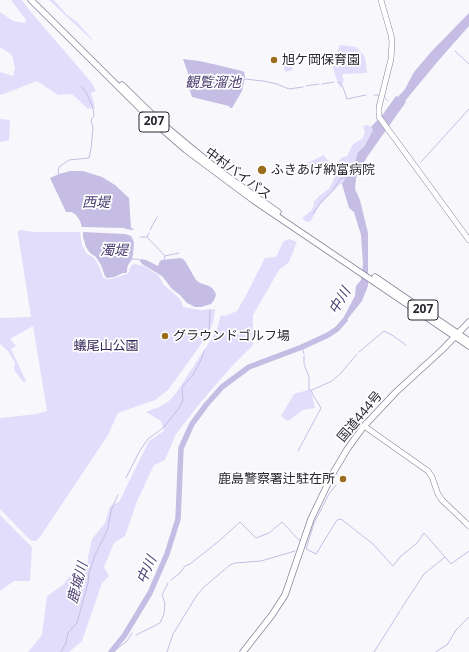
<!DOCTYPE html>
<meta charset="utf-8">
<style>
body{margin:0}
canvas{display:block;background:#f8f7fc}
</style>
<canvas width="469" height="652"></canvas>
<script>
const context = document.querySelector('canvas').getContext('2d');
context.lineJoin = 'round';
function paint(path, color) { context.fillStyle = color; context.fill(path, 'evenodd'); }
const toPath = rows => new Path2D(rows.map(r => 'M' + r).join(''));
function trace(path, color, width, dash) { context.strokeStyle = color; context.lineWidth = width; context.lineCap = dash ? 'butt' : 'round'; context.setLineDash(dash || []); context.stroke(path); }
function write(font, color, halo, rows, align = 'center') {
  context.font = font + ' "Open Sans","Noto Sans JP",sans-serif'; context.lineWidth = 3.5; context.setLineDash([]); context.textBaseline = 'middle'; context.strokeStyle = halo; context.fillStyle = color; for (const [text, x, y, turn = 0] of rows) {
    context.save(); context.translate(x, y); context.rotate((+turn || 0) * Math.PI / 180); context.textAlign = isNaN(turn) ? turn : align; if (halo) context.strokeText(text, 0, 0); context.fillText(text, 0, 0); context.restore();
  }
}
const green = toPath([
 [11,0,22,0,30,11,92,83,96,91,91,93,95,108,88,109,72,94,58,95,37,81,6,93,0,95,0,72,13,76,15,68,12,55,0,47,0,12,13,21,25,23,26,20],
 [49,0,54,0,66,14,77,22,92,39,93,41],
 [340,45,356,47,365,57,367,73,344,74,342,76,344,80,341,88,338,83,333,68,335,58,339,47],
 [294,50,292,63,293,70,285,72,282,63,284,55],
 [0,119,10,120,9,140,0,142],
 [368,125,371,127,373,130,364,147,358,152,355,162,342,184,340,184,319,206,310,222,305,221,302,218,311,211,314,205,313,203,319,196,330,188,334,178,338,163,341,158,347,156,353,144,362,139,365,132,363,126],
 [324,155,329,162,327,166,312,174,309,173,305,164],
 [21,230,33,232,80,232,82,245,86,253,94,258,98,264,103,277,106,279,111,279,127,274,129,272,130,268,132,265,135,264,144,266,158,275,164,285,179,298,182,303,183,307,200,310,215,309,213,323,207,336,168,390,155,400,118,413,108,435,40,537,36,541,33,541,30,540,0,509,0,418,37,414,47,411,33,326,10,339,16,346,11,349,26,381,24,383,14,370,15,363,8,351,0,344,0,318,31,317,18,234,18,231],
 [289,239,297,242,289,262,279,270,253,315,253,345,233,365,200,403,176,434,165,460,154,465,137,501,125,536,114,543,104,567,109,576,102,583,82,641,69,652,28,652,42,635,47,596,63,585,72,573,87,568,88,557,92,539,105,523,110,506,119,502,149,441,164,431,161,421,146,412,159,407,168,402,176,393,216,332,221,315,225,316,237,311,245,297,265,258,276,257,283,242],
 [308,390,311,391,315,408,303,410,288,421,281,416,294,394],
 [0,515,32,547,30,581,14,581,0,591]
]);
const water = toPath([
 [469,13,469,26,438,61,405,101,406,102,367,157,356,178,355,189,360,200,368,233,368,286,362,301,342,326,340,324,355,296,356,286,361,280,363,264,361,235,354,212,349,208,342,184,355,162,358,152,364,147,373,130,371,127,383,114,396,96,398,97,405,89,414,72,431,52],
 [183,59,199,61,213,64,242,71,244,72,245,77,242,91,232,108,230,108,229,106,192,97,190,91,188,87,189,76],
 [70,171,83,171,102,177,115,185,129,198,131,228,134,229,133,230,126,229,124,228,82,227,80,221,76,215,72,212,66,212,50,178,59,174],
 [83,232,125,234,131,236,134,242,133,255,131,261,128,265,127,269,127,272,126,273,123,273,114,277,107,278,105,276,101,265,96,257,90,253,86,247,83,237],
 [180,258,183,259,185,261,196,280,200,283,209,286,213,289,215,292,216,295,214,300,211,304,201,307,195,307,187,303,180,295,172,289,162,276,142,264,140,261,141,259,146,260,158,266,160,261,162,260]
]);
const stream = toPath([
 [455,51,469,64],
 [245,79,263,81,277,84,289,89,303,87],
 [338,82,339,82,343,87,347,99,366,95],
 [322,84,334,82],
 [306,86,319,84],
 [374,95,379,95],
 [385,98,388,101],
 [421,162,469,109],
 [59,174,58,171,59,167,69,160,89,158,91,149,93,128,91,120,94,116,93,108,87,94,82,87],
 [313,214,321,202,333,190,340,179,346,177],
 [150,230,157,217],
 [149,233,147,237,165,256],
 [140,237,147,237],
 [131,259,137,259,142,261],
 [164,260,165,256,179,253],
 [209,329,210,310],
 [302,347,304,354],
 [359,352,384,331,392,335,406,345],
 [312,390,332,381,341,373,357,354],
 [298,451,321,408,313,395,311,390,309,390,309,377,304,364,304,356],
 [126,478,139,452,148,439,164,427,179,408,183,400,182,389,183,386,193,375,201,360,204,351],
 [336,485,329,494,314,523,306,549,316,554,337,520,341,519,373,544,393,566,400,557,417,543,424,533,445,557],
 [171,580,180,573,185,566,190,564,219,541,240,522,256,538,269,533,282,522,299,540,301,540],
 [401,609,424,574,445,557,451,564,469,551],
 [136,635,160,623,164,614,165,603,162,595,168,583],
 [61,652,66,643,68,633,77,623,88,583,89,573,95,555,107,531,112,508,118,495],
 [113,652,127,641,132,633],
 [167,652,173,634,197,595,204,587,230,565,235,563,261,561,295,551],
 [374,652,400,611],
 [436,652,440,649,447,645,456,630,469,617]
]);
const river = toPath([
 [111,652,124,636,150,593,167,554,178,519,181,448,192,424,206,405,222,387,249,367,302,347,328,335,337,329,345,320]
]);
const major = toPath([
 [381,0,391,35,392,42,391,59,379,107,379,117,469,240],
 [364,426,428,471,432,477,438,494,442,500,465,522,469,526]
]);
const highway = toPath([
 [31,0,156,124,186,150,253,200,469,346],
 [122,85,158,120,189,146,221,172,278,212],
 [375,277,469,341],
 [243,652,272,615,285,595,311,519,333,473,348,448,364,426,396,392,443,349,469,322]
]);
const markers = [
 [274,60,4,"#9a6e1d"],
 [262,170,5,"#9a6e1d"],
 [165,336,4,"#9a6e1d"],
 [343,479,4,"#9a6e1d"]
];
const shields = [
 [154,122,30],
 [423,310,30]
];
const shieldNames = [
 ["207",154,122],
 ["207",423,310]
];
const poiNames = [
 ["旭ケ岡保育園",282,60],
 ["ふきあげ納富病院",271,170],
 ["グラウンドゴルフ場",173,336],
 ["鹿島警察署辻駐在所",335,479,"right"]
];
const streetNames = [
 ["中村バイパス",238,174,36],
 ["国道444号",360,417,-50]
];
const parkNames = [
 ["蟻尾山公園",106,346]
];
const waterNames = [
 ["観覧溜池",213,83],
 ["西堤",96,203],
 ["濁堤",114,251],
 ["中川",340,301,-59],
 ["中川",147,570,-66],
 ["鹿城川",78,583,-75]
];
paint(green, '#e3ddfc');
paint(water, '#c5bde4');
trace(stream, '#c5bde4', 1);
trace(river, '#c5bde4', 5.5);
trace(major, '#89859a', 6);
trace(highway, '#89859a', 7);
trace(major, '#fff', 5);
trace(highway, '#fff', 5.5);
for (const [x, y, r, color] of markers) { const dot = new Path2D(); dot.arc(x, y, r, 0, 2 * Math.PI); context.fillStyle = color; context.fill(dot); trace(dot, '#fff', 1.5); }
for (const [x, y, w] of shields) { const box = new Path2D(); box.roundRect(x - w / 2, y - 10, w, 20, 3); context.fillStyle = '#fff'; context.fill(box); trace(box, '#292730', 1); }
write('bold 12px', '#292730', null, shieldNames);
write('13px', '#292730', '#fff', poiNames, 'left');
write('13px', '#292730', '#fff', streetNames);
write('13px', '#352758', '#fff', parkNames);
write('italic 14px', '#4e4174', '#fff', waterNames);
</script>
